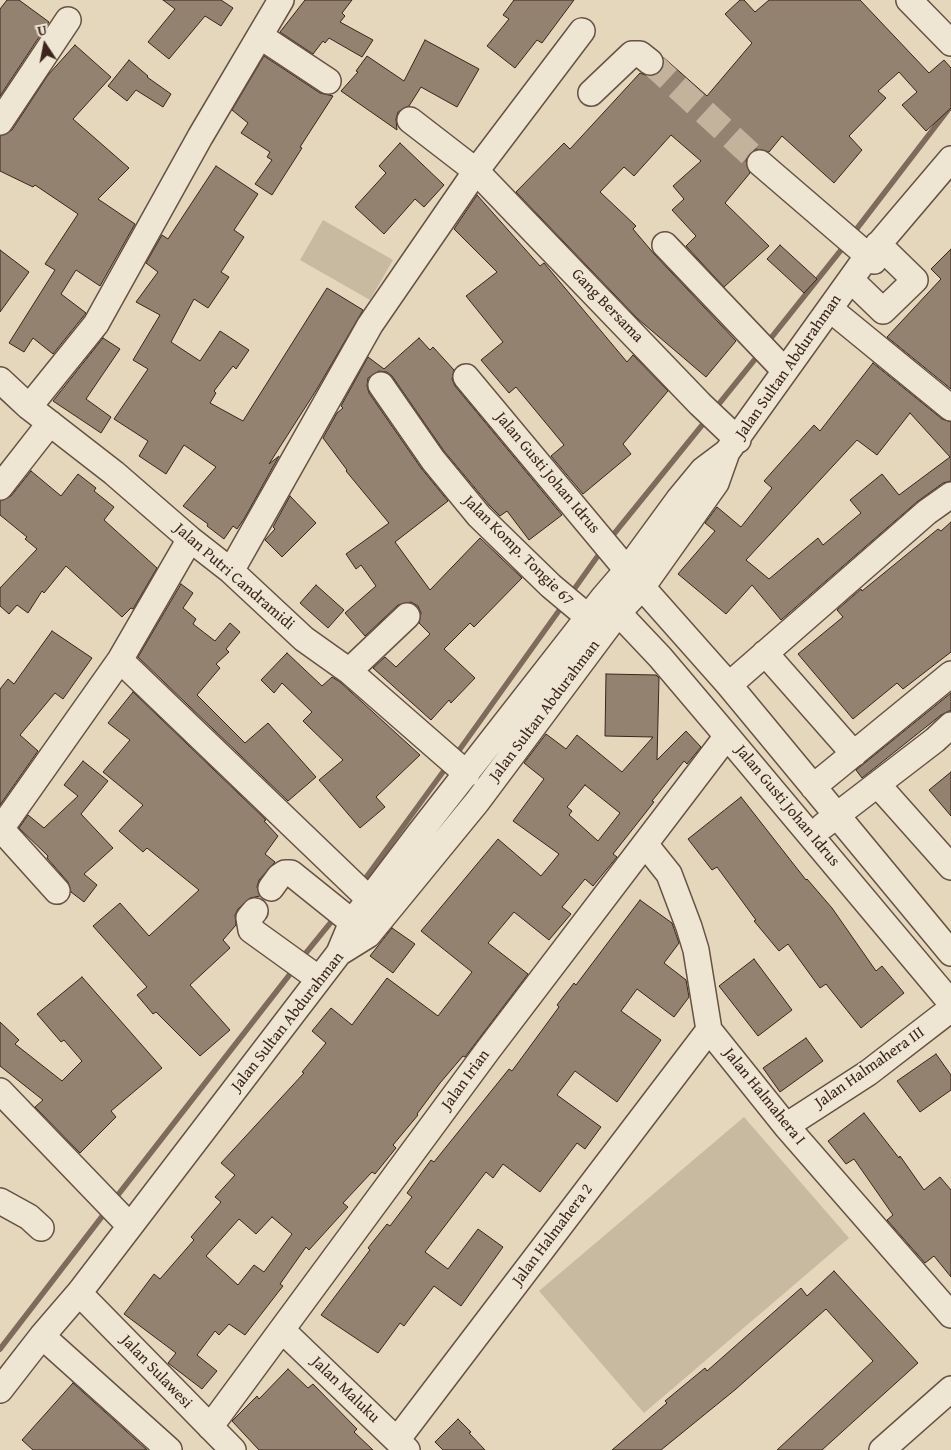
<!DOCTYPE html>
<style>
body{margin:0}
#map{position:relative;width:951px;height:1450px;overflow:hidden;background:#e5d7bc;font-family:"Gentium Book Plus",serif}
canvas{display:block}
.north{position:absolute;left:20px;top:20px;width:50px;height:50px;-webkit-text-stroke:4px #eee5d3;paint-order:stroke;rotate:349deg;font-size:14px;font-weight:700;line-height:20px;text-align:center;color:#3b251c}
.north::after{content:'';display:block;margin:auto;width:18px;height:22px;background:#3b251c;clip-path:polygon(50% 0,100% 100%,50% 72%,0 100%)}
</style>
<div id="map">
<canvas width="951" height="1450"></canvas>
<div class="north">U</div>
</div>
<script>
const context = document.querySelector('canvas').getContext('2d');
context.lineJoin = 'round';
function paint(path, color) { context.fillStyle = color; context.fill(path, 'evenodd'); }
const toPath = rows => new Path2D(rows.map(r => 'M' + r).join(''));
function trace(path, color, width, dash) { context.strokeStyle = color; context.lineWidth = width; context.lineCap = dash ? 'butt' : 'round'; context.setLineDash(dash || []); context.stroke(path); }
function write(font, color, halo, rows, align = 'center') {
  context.font = font + ' "Gentium Book Plus",serif'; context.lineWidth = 4; context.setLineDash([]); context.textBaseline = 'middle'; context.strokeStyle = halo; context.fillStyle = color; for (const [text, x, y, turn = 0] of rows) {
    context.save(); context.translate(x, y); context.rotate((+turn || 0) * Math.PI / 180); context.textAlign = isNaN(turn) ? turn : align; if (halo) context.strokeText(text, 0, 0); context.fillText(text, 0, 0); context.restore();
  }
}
const green = toPath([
 [323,220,393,260,370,300,300,260],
 [744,1117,849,1238,644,1413,539,1291]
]);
const stream = toPath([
 [852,235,951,106],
 [767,343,845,245],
 [714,410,760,353],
 [609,540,707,419],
 [570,595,602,550],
 [455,756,563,605],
 [362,883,448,765],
 [301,959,336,916],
 [114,1200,294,969],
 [0,1349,107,1210]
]);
const building = toPath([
 [7,0,19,0,49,22,0,96,0,9,7,0],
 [163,0,221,0,233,8,221,26,205,16,169,59,148,42,175,9,163,0],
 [305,0,352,0,342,13,345,16,340,22,373,40,362,57,329,38,325,43,323,41,313,54,280,32,305,0],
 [514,0,574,0,542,43,537,40,515,68,487,46,509,19,503,15,514,0],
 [740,0,744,0,755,12,769,0,860,0,929,73,944,60,951,68,951,108,926,131,902,105,917,92,899,72,878,91,886,98,849,136,862,150,834,183,782,136,769,152,756,149,749,153,746,161,750,173,725,203,769,246,724,287,686,246,696,236,672,210,684,199,673,186,701,161,671,135,634,176,624,167,600,192,636,226,633,229,655,255,736,341,706,377,638,319,516,192,564,143,570,149,640,73,648,76,661,71,664,65,663,57,707,96,752,43,725,14,740,0],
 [425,40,479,69,457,107,421,87,409,106,398,112,396,119,397,130,341,91,358,72,356,71,367,56,404,81,425,40],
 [75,45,111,77,73,119,129,168,98,199,135,224,100,286,76,270,61,294,86,313,53,354,33,338,24,352,9,343,55,270,45,264,78,214,35,185,33,187,0,171,0,136,12,130,48,75,75,45],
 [264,56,320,93,333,96,300,147,302,148,272,195,255,184,272,160,267,157,270,152,241,133,248,123,232,110,264,56],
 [129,60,148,76,147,77,171,94,163,107,136,90,127,101,108,86,129,60],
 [400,143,444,185,424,207,415,199,384,234,355,207,386,173,379,166,400,143],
 [216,166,258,194,234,230,244,237,221,272,229,277,208,308,194,299,171,342,200,361,220,331,249,350,236,369,233,366,214,391,216,393,210,403,243,421,327,288,363,310,317,389,269,464,279,456,244,519,237,529,233,526,224,539,207,526,208,524,183,506,216,467,184,445,166,474,139,456,148,441,114,419,148,369,133,360,160,315,136,302,158,272,146,263,162,235,168,239,216,166],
 [477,195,540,266,544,263,627,362,633,355,668,391,623,444,631,454,583,494,551,456,564,445,516,387,509,393,481,360,503,342,466,296,497,272,454,229,477,195],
 [780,245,817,279,804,293,767,259,780,245],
 [951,249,951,389,887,337,941,279,931,269,951,249],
 [0,250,29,272,0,312,0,250],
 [103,338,120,349,86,399,111,417,101,433,53,401,103,338],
 [419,338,430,350,433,347,454,370,452,379,455,386,562,515,529,540,507,511,500,516,490,506,444,451,392,376,387,372,379,371,368,378,367,386,369,393,421,468,448,501,395,542,430,590,480,538,522,578,474,627,470,623,444,649,475,678,451,703,449,700,431,720,373,668,385,657,396,667,430,634,419,623,421,613,418,606,411,602,398,605,365,636,345,613,376,586,361,565,356,569,346,554,389,523,346,471,347,470,323,438,337,413,343,408,341,406,368,357,384,369,419,338],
 [873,363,942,419,951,422,951,481,943,483,918,501,781,620,752,585,726,614,678,574,715,531,705,523,717,507,741,527,772,488,764,481,814,425,820,431,873,363],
 [910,413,950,457,899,495,882,474,850,500,861,513,823,545,818,538,769,579,746,560,857,440,877,455,910,413],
 [31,471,61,496,78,474,96,488,94,491,114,507,104,520,157,568,133,609,131,608,122,617,66,566,44,593,42,591,28,613,17,605,9,614,0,606,0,588,37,549,25,539,27,537,0,515,0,501,11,496,31,471],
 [290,496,316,523,282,557,265,540,275,529,273,527,290,496],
 [951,522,951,652,903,689,897,683,853,719,798,654,843,617,837,610,861,589,862,591,938,529,941,531,951,522],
 [181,584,193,593,183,608,196,619,193,624,215,641,230,623,240,632,226,649,229,652,216,664,220,668,197,695,245,743,268,723,316,777,288,801,138,657,181,584],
 [316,585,344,610,328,628,300,603,316,585],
 [52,631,92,658,63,699,55,693,20,735,38,751,0,805,0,689,8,679,14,684,52,631],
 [287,653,322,686,332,677,340,682,420,755,376,797,385,807,360,828,319,780,343,760,303,721,312,712,282,683,274,693,261,680,287,653],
 [606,674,656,675,659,678,657,760,686,731,701,747,687,764,684,761,652,801,654,802,613,854,617,857,607,869,593,886,585,879,562,907,571,914,549,940,514,912,488,943,528,974,465,1057,463,1056,440,1083,417,1114,418,1115,393,1145,396,1148,375,1174,372,1172,343,1203,348,1207,309,1250,306,1247,280,1284,283,1286,245,1335,229,1324,219,1335,215,1331,197,1355,217,1371,202,1389,168,1363,176,1353,124,1314,154,1274,160,1279,194,1240,191,1237,221,1202,215,1197,235,1175,221,1163,304,1073,302,1072,326,1043,312,1031,331,1008,352,1025,387,978,438,1016,472,972,421,931,498,839,541,876,559,854,513,821,544,779,524,763,546,734,566,749,577,735,622,772,653,737,605,736,606,674],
 [585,785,620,813,598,841,569,815,572,811,567,807,585,785],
 [272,1217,292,1234,264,1272,254,1265,238,1285,206,1256,239,1219,256,1234,272,1217],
 [133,692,266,820,264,821,278,836,265,854,275,862,259,880,257,887,260,896,250,898,238,909,235,915,236,925,223,940,230,948,190,985,230,1030,200,1056,156,1012,153,1014,137,995,147,987,93,926,120,903,149,936,199,890,147,848,143,852,119,831,143,805,103,772,130,740,108,723,133,692],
 [951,693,951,710,941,715,862,778,856,770,951,693],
 [83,761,108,781,81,814,113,848,84,874,97,885,84,902,71,892,68,882,47,858,48,856,19,828,28,815,44,828,78,796,64,785,83,761],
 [951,772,951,816,929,790,951,772],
 [741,797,806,880,807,879,832,908,876,971,882,966,904,993,861,1028,826,984,820,988,788,944,779,951,754,921,756,920,717,867,712,870,688,839,741,797],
 [640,900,672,923,679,943,664,963,686,980,689,997,674,1017,637,989,621,1011,661,1040,617,1102,575,1071,557,1095,601,1127,585,1149,577,1143,540,1192,503,1164,493,1178,486,1172,425,1252,448,1269,478,1229,503,1247,461,1306,434,1286,404,1326,400,1323,378,1353,321,1315,370,1250,368,1248,387,1224,390,1226,412,1197,407,1193,431,1160,434,1162,509,1069,512,1071,559,1007,557,1005,574,983,576,985,640,900],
 [392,928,415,944,393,973,370,956,392,928],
 [754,959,792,1010,758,1036,719,986,754,959],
 [82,977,162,1068,111,1111,116,1117,80,1153,35,1107,43,1100,0,1066,0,1022,19,1040,15,1044,62,1081,82,1061,64,1040,61,1042,37,1014,82,977],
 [806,1038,823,1061,780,1092,763,1068,806,1038],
 [936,1054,951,1075,951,1090,920,1112,897,1081,936,1054],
 [864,1113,899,1158,900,1156,924,1190,940,1177,951,1190,951,1277,934,1256,925,1263,887,1220,893,1215,854,1159,846,1164,828,1141,864,1113],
 [834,1271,918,1363,822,1450,777,1450,873,1361,826,1309,736,1389,661,1450,612,1450,667,1403,665,1401,705,1368,707,1371,801,1288,807,1296,834,1271],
 [288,1369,308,1388,313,1384,357,1429,354,1432,373,1450,259,1450,232,1421,257,1396,259,1399,288,1369],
 [73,1383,147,1450,33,1450,22,1440,73,1383],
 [458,1419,471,1432,469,1433,485,1450,443,1450,435,1442,458,1419]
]);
const minorTunnel = toPath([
 [650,62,760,163]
]);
const minor = toPath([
 [909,0,951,43],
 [260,36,328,81],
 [591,93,632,54,640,54,650,62],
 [410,120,476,171,700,404,738,440],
 [0,122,68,20],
 [760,163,874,261],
 [665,245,785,371],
 [851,280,883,311,915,280,878,244],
 [830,309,951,408],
 [466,377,627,570,729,685,951,953],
 [0,380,29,407,114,473,190,539,231,571,304,639,349,671,467,774],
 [381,385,433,460,479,516,551,586,588,617],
 [29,407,96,324,200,137,281,0],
 [0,487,50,423],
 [231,571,370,325,476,171,582,31],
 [608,602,660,657,727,736,951,1003],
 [765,653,854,754],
 [120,660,369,899],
 [349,671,407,616],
 [729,685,927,512,951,495],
 [878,785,951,867],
 [813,787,951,674],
 [823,826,935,740,951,725],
 [1,829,57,891],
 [0,830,120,660,190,539],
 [645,844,669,874,689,927,696,950,709,1030,786,1126,951,1315],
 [271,888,279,877,285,873,291,873,352,922],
 [255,911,249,918,251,930,319,979],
 [339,953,352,922,418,835,603,598,627,570,679,499,703,470,727,452],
 [0,1091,129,1225],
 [786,1126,868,1073,951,1009],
 [0,1201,29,1217,41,1228],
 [79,1293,233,1450],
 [282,1330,407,1450],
 [42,1336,169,1450],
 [0,1390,42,1336,79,1293,339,953,368,935,477,802,618,613,643,586,716,483,727,452,861,265,951,159],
 [210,1427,488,1050,727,736],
 [397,1440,709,1030],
 [882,1450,951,1389]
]);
const streetNames = [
 ["Gang Bersama",607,306,46],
 ["Jalan Sultan Abdurahman",789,367,-55],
 ["Jalan Gusti Johan Idrus",547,473,50],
 ["Jalan Komp. Tongie 67",518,551,45],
 ["Jalan Putri Candramidi",234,577,41],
 ["Jalan Sultan Abdurahman",545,711,-53],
 ["Jalan Gusti Johan Idrus",787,806,50],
 ["Jalan Sultan Abdurahman",288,1022,-52],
 ["Jalan Halmahera III",870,1068,-35],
 ["Jalan Irian",466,1080,-54],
 ["Jalan Halmahera I",764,1097,51],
 ["Jalan Halmahera 2",553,1235,-53],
 ["Jalan Sulawesi",156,1372,46],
 ["Jalan Maluku",345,1390,44]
];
paint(green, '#c8b9a1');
trace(stream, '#7e6b5c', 5.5);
paint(building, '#93826f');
trace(building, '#3b251c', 1);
trace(minorTunnel, '#c3b39c', 25, [25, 12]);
trace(minor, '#665244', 28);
trace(minor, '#eee5d3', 25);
write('16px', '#3b251c', '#eee5d3', streetNames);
</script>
